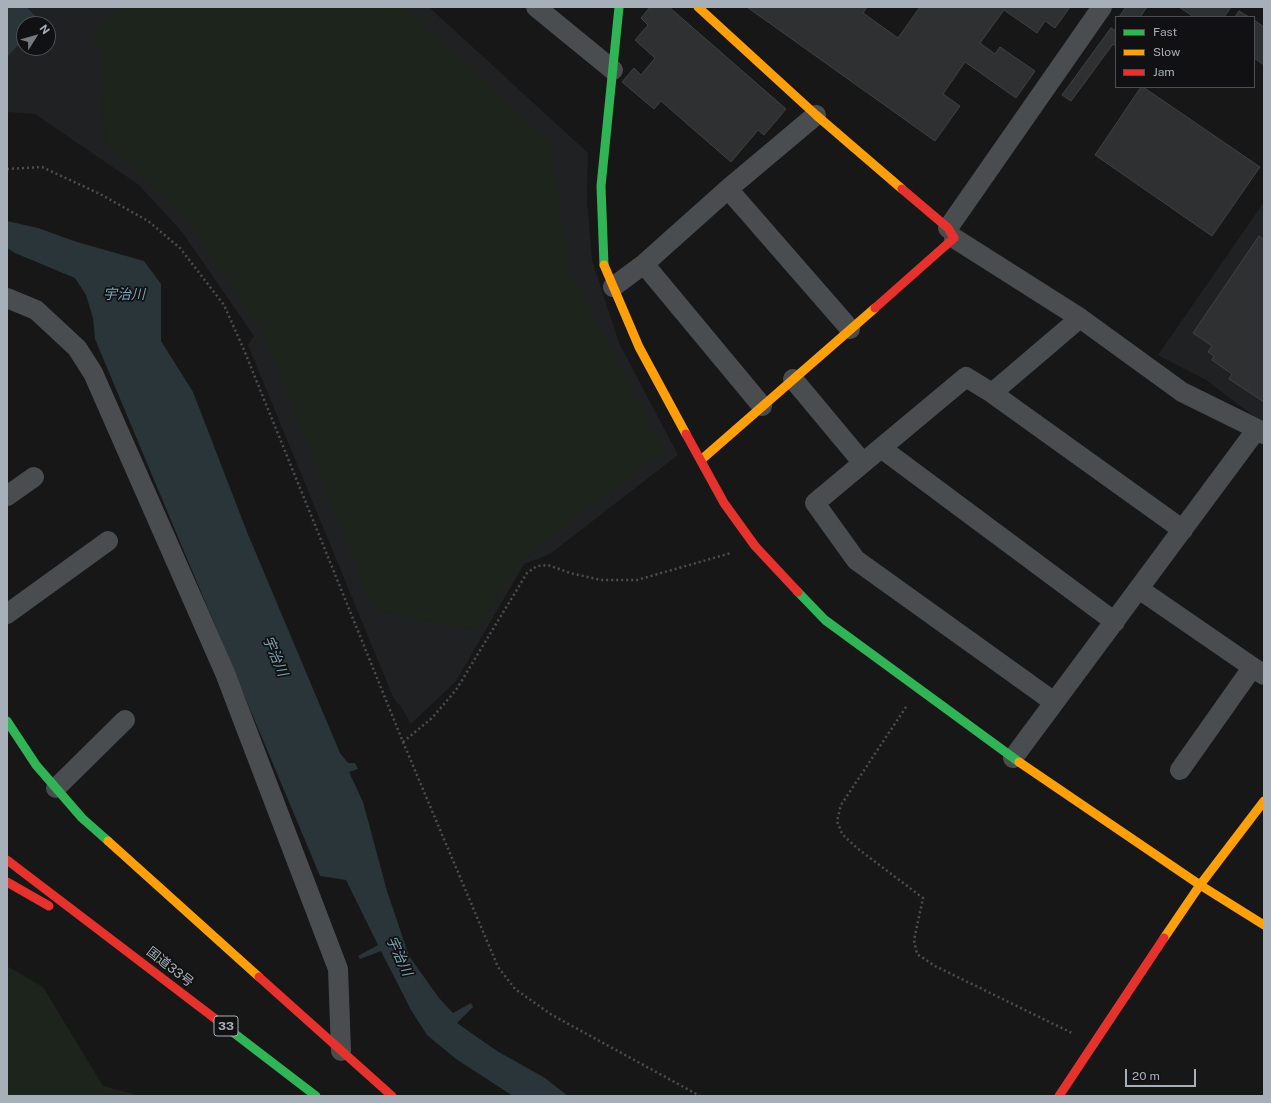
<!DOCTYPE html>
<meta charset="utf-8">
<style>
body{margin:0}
#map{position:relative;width:1271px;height:1103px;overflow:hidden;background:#171717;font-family:"Public Sans",sans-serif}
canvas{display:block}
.frame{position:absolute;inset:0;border:8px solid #a7b0b8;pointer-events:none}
.legend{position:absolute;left:1115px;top:16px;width:140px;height:72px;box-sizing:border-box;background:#111113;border:1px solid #4d5155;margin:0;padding:5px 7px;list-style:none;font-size:12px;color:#a7b0b8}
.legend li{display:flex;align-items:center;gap:8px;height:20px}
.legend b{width:20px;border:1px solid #4d5155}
.north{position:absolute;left:16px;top:16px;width:40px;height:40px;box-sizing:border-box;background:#111113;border:1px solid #4d5155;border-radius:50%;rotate:53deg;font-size:11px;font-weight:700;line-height:16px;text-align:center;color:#a7b0b8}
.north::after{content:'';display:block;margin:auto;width:14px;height:18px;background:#757a80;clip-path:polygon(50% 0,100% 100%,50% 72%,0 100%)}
.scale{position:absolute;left:1125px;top:1069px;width:71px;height:18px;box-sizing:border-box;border:2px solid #a7b0b8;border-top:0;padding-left:5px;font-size:12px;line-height:14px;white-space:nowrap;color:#a7b0b8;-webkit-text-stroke:3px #111113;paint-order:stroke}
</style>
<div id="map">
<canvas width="1271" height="1103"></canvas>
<div class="frame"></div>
<ul class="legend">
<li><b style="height:5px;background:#30b455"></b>Fast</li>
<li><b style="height:5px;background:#ff9f0a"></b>Slow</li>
<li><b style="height:5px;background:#e5322d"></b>Jam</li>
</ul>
<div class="north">N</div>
<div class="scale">20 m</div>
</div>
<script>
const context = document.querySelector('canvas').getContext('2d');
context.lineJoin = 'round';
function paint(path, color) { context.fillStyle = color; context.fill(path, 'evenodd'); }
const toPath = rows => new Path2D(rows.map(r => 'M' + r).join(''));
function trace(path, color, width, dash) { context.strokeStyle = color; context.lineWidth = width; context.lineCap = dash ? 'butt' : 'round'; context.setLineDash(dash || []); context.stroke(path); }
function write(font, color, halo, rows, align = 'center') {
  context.font = font + ' "Public Sans","Noto Sans JP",sans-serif'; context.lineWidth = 3.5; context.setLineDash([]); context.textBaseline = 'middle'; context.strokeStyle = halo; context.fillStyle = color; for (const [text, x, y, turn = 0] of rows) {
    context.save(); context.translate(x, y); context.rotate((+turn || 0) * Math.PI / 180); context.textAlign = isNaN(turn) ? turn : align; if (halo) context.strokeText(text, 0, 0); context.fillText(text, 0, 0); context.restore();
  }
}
const built = toPath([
 [7,7,429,7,588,153,587,201,592,260,619,343,678,455,550,554,524,564,456,681,411,724,403,710,393,697,248,345,254,336,182,232,139,185,35,114,7,112],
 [24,24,48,24,48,48,24,48],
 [1264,202,1264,424,1206,380,1158,355]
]);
const green = toPath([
 [120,7,403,7,550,142,569,269,664,451,528,552,475,630,373,609,262,330,186,217,105,144,101,52,90,38],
 [7,966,43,987,103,1086,141,1096,7,1096]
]);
const water = toPath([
 [7,7,26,7,41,21,38,24,24,24,24,39,7,57],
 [7,221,38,228,77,242,144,261,161,284,161,341,193,392,247,532,340,753,348,763,355,763,358,769,349,772,363,802,387,891,409,956,439,998,453,1013,471,1003,473,1007,457,1023,497,1051,545,1078,568,1096,513,1096,456,1059,427,1035,411,1010,381,951,360,959,358,956,378,945,346,880,320,876,95,339,93,318,86,295,75,278,15,253,7,248]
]);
const building = toPath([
 [650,7,669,7,786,109,764,135,758,130,731,162,661,101,654,109,622,82,634,68,641,75,655,58,635,40,648,25,641,18,650,7],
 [747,7,867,7,863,13,898,38,920,7,1070,7,1055,28,1045,21,1037,33,1004,10,980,43,995,54,1000,47,1035,71,1016,98,965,62,943,94,960,106,935,141,747,7],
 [1126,7,1147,7,1140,17,1119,17,1126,7],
 [1179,7,1231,7,1224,17,1194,17,1179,7],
 [1239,11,1249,17,1235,17,1239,11],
 [1254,20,1264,27,1264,65,1254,58,1254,20],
 [1111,28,1116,31,1116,46,1113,44,1071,101,1062,95,1111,28],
 [1141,87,1143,87,1260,167,1212,236,1095,155,1141,87],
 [1259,236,1264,240,1264,402,1229,379,1232,374,1212,360,1214,356,1208,352,1212,346,1193,333,1259,236]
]);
const path = toPath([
 [7,169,42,167,100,194,148,221,180,248,224,305,244,350,403,742,498,967,515,989,552,1015,700,1096],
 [906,707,841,805,837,821,842,834,857,848,923,898,914,940,917,954,935,966,1074,1034],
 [403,742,432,718,456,690,527,573,537,566,548,565,570,573,601,580,637,580,731,553]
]);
const street = toPath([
 [536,7,613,70],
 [728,189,850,329],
 [948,228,1102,7],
 [954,238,1080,318,1182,392,1257,429,1264,434],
 [644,264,762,406],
 [613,287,644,264,728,189,816,115],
 [7,298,36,310,77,348,93,373,225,673,338,969,341,1051],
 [793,379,863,463],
 [992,393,1183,530],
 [881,448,1115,622],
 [7,496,34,477],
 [1139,589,1264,675],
 [7,614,108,541],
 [1054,702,856,560,815,503,966,377,992,393,1080,318],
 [1013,758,1257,429],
 [1180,770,1252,668],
 [56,788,125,720]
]);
const fast = toPath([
 [604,265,601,186,619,7],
 [798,592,825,620,1019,762],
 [7,721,36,765,82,818,108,841],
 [226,1027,316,1096]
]);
const slow = toPath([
 [698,7,816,115,902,189],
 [604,265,639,347,686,434],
 [701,460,875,308],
 [1019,762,1200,885,1264,925],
 [108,841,259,977],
 [1164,938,1200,885,1264,801]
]);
const jam = toPath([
 [875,308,954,238,948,228,902,189],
 [686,434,724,503,755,546,798,592],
 [7,860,226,1027],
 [7,882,49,906],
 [259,977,392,1096],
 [1059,1096,1164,938]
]);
const shields = [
 [226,1026,24]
];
const shieldNames = [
 ["33",226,1026]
];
const streetNames = [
 ["国道33号",170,967,38]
];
const waterNames = [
 ["宇治川",124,295],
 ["宇治川",275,656,67],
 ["宇治川",399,956,65]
];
paint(built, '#202123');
paint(green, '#1d241c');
paint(water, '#293539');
paint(building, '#2f3031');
trace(building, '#3f4143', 1);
trace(path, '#4d4e51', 2.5, [2, 3]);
trace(street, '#4a4d50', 20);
trace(fast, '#30b455', 9);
trace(slow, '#ff9f0a', 9);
trace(jam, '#e5322d', 9);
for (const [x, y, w] of shields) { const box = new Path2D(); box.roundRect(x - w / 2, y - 10, w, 20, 3); context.fillStyle = '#111113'; context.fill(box); trace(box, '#a7b0b8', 1); }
write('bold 12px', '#a7b0b8', null, shieldNames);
write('13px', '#a7b0b8', '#111113', streetNames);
write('italic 14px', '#7da7b4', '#111113', waterNames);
</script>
